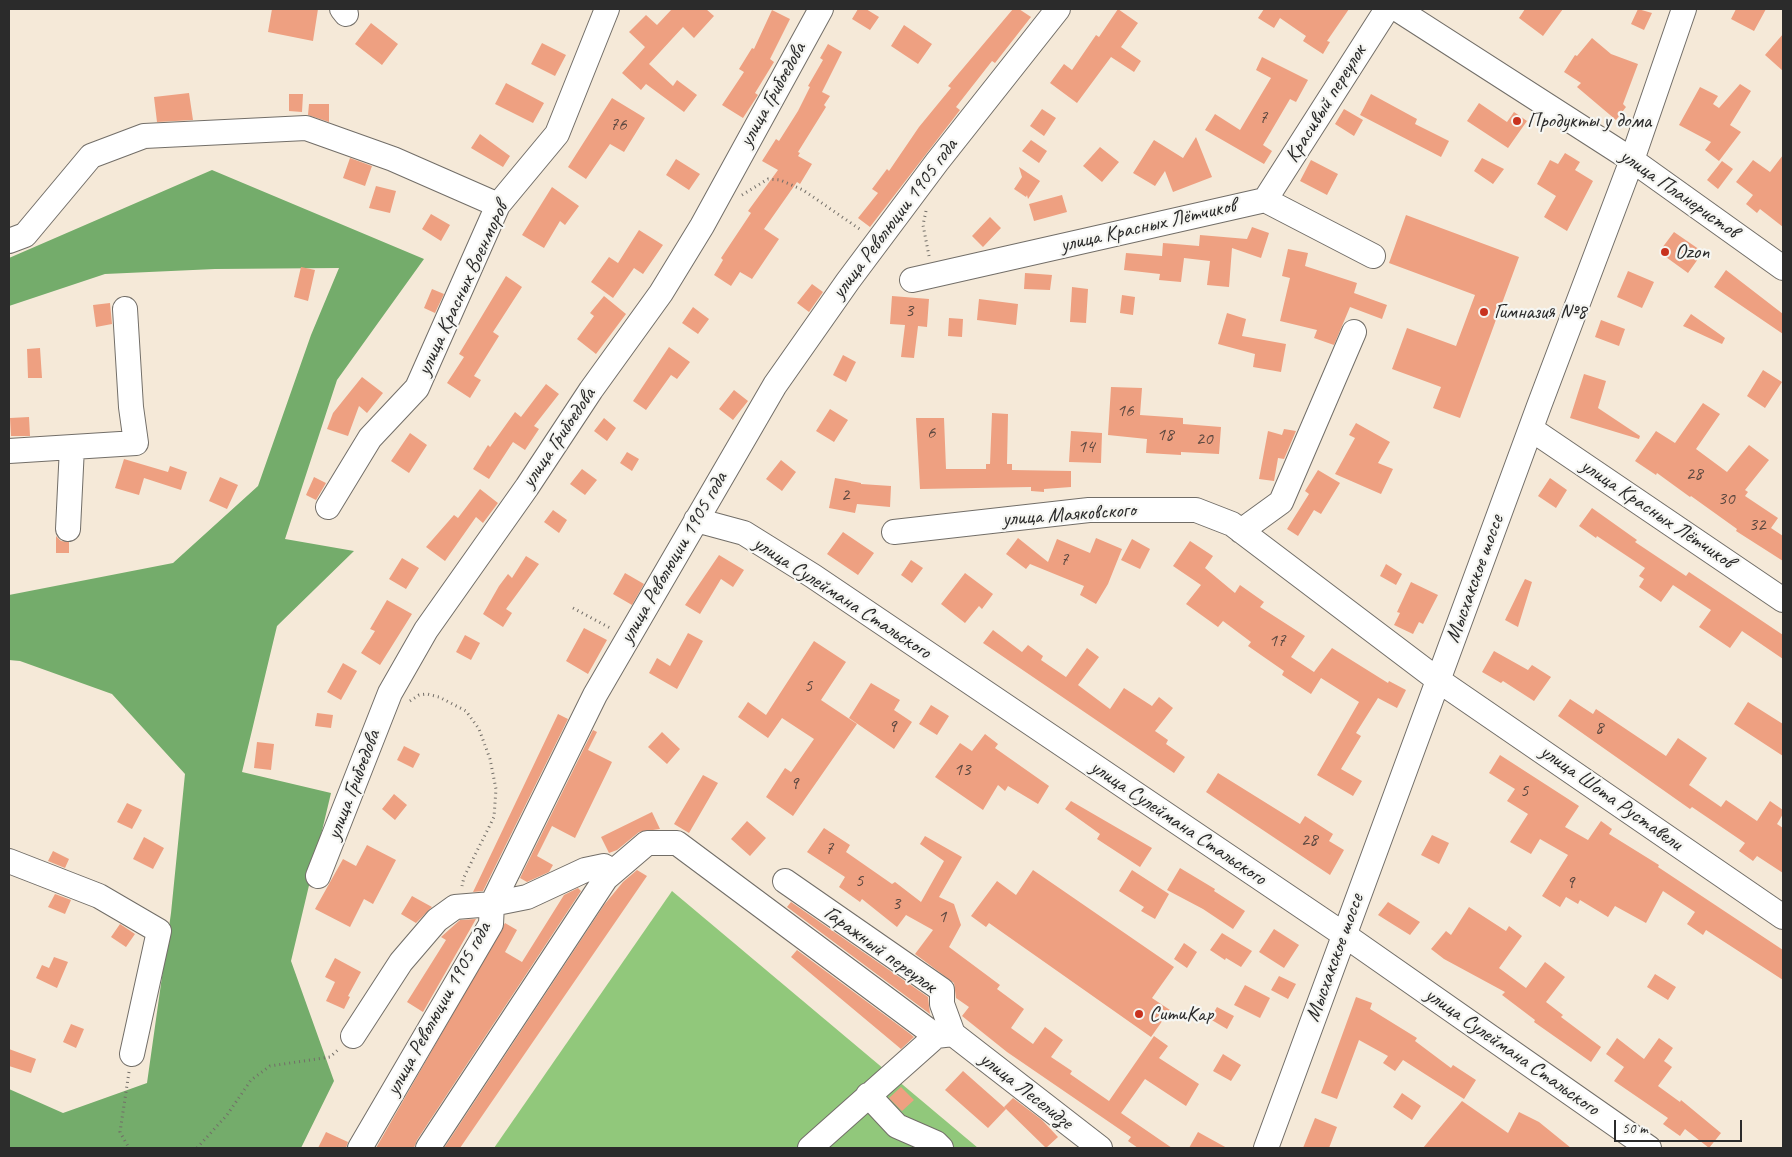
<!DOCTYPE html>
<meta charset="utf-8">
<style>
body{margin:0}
#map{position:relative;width:1792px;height:1157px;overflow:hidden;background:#f5e9d8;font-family:Caveat,sans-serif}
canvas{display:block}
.frame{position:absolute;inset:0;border:10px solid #2b2b2b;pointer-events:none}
.scale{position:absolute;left:1614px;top:1120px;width:128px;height:22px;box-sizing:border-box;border:2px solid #2b2b2b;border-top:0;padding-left:6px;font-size:15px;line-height:18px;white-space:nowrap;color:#2b2b2b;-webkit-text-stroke:4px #f6f6f2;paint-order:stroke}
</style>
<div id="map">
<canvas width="1792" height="1157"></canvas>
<div class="frame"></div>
<div class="scale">50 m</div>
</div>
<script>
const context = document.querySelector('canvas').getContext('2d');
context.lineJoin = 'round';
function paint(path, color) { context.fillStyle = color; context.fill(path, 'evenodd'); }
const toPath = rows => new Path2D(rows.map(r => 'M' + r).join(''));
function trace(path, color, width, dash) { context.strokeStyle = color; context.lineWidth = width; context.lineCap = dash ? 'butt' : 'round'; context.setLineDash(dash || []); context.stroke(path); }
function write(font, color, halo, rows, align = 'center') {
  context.font = font + ' Caveat,sans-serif'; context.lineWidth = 4.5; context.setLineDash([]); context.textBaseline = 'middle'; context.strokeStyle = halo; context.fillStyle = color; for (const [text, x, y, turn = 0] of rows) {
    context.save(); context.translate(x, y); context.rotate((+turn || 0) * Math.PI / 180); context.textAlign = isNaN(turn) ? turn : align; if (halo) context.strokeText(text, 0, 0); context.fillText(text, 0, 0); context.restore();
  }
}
const green = toPath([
 [672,891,978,1148,494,1148]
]);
const forest = toPath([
 [212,170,424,259,337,380,285,539,354,551,277,626,242,772,331,793,291,961,334,1081,301,1148,9,1148,9,1089,63,1113,147,1083,171,913,185,774,112,694,20,661,9,660,9,595,173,563,258,486,311,335,339,268,215,269,105,274,9,306,9,258]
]);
const building = toPath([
 [272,9,318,9,313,41,268,32],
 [672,9,706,9,714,16,694,38,683,27,649,64,673,86,677,80,697,95,684,112,646,84,641,90,622,73,645,47,629,32,646,15,657,25],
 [858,9,866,9,879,17,870,30,852,19],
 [1013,9,1019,9,1031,17,995,63,992,61,956,107,960,110,870,227,858,218,878,193,872,189,887,169,889,171,919,127,951,88,948,86],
 [1118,9,1138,23,1121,47,1141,61,1134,72,1111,57,1077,103,1050,83,1064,64,1072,70,1096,35,1099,37],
 [1264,9,1349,9,1327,41,1330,42,1323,54,1303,41,1306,36,1280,18,1274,28,1258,18],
 [1525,9,1563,9,1543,36,1519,18],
 [1638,9,1652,13,1644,30,1631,24],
 [1736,9,1766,9,1754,31,1731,19],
 [772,10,790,19,770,59,774,62,755,93,758,95,743,118,722,105,744,72,739,69,752,48,754,49],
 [371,23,398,44,382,65,355,44],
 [904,25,932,44,918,64,891,46],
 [1783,34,1783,71,1765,55],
 [1592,38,1611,54,1638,64,1623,104,1626,107,1616,120,1577,87,1581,83,1564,72,1575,55,1577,56],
 [542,43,566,55,555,76,531,64],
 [828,44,842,52,822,92,830,96,824,105,826,107,798,152,800,153,798,156,812,164,800,184,797,182,764,229,779,239,752,279,740,272,731,286,714,275,723,260,721,258,751,213,748,211,778,170,762,161,776,139,779,141,798,111,810,87,808,86,823,60,820,58],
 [1262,57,1308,80,1296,102,1290,99,1263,145,1272,151,1264,164,1205,130,1215,114,1240,130,1271,78,1256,70],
 [506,83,544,103,533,123,495,104],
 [1740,84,1751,91,1730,125,1741,132,1719,161,1705,150,1711,142,1679,125,1700,87,1718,96,1713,104,1719,108],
 [189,93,193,120,157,122,154,97],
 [289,94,303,94,302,112,289,111],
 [1371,94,1417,119,1415,124,1449,141,1441,157,1360,115],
 [612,98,645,118,624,152,610,144,586,179,568,167],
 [1479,103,1507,122,1514,112,1527,121,1508,148,1467,121],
 [309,104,329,104,329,122,308,115],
 [1042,109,1056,118,1044,136,1030,126],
 [1344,109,1363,120,1354,136,1335,124],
 [480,134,510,156,503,167,471,148],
 [1196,137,1212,177,1173,192,1165,171,1155,186,1133,173,1154,140,1183,158],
 [1031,140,1047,151,1039,163,1022,151],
 [1100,147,1119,162,1102,182,1083,166],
 [1565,153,1580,162,1575,170,1593,181,1567,231,1544,217,1556,196,1537,184,1550,160,1558,164],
 [1783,155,1783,227,1760,209,1757,213,1746,204,1753,195,1736,182,1753,160,1770,172],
 [350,158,372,166,365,186,343,178],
 [1482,158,1504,169,1493,184,1474,171],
 [676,159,700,174,689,190,666,175],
 [1311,160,1338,174,1327,195,1300,181],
 [1722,161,1733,169,1718,189,1707,180],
 [1019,167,1040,181,1028,199,1027,195,1026,197,1014,189,1022,177],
 [376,186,396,191,390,213,369,208],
 [552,187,579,206,565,225,560,221,544,248,522,235],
 [1062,195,1067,212,1034,221,1029,204],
 [431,214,450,225,441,241,422,229],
 [1406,215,1519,257,1460,418,1433,408,1441,387,1392,369,1407,328,1456,346,1475,295,1389,263],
 [990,217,1001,228,983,247,972,236],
 [1252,227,1269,233,1261,258,1232,248,1229,287,1207,285,1210,261,1184,258,1181,282,1159,280,1160,274,1124,270,1126,253,1162,256,1163,243,1199,246,1200,235,1247,239],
 [639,230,663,245,643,274,634,268,613,298,591,282,609,257,618,263],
 [1674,232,1703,252,1688,273,1659,252],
 [1288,249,1308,253,1305,266,1357,283,1354,293,1387,305,1382,319,1350,307,1334,345,1314,338,1317,330,1280,321,1290,278,1282,276],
 [301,267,315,270,308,301,294,297],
 [1726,270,1783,314,1783,334,1714,287],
 [1628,271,1654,282,1642,308,1617,297],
 [1025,273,1052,275,1050,290,1024,289],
 [506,276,522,287,493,332,499,336,474,376,481,380,470,398,447,383,464,357,459,354],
 [812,284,823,292,809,312,797,303],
 [1072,287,1088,289,1086,323,1070,322],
 [432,289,444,294,435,313,424,308],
 [1122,295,1135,297,1133,315,1120,313],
 [604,296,626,314,596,354,577,339,594,316,590,313],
 [892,296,929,299,927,327,918,326,914,358,901,357,905,325,890,324],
 [979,299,1018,304,1016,325,977,320],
 [110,303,112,324,96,327,93,305],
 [693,307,709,319,698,334,682,323],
 [1227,313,1246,319,1242,336,1286,344,1281,372,1253,367,1255,354,1218,344],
 [1691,314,1725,338,1722,344,1683,326],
 [949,318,963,319,962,337,948,336],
 [1601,320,1625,329,1619,346,1595,337],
 [669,347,690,362,677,379,671,375,646,410,633,401],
 [40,348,42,378,28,378,27,349],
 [843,355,856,362,846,382,833,375],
 [1763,370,1782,382,1765,408,1747,396],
 [1584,374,1606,381,1598,408,1640,436,1639,439,1570,418],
 [362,377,383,393,367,413,359,406,348,436,327,429,333,413],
 [546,384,559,394,534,426,539,429,525,450,513,442,489,479,473,469,488,445,490,447,515,412,521,417],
 [1111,387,1142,388,1140,415,1183,418,1183,424,1221,427,1219,454,1181,452,1181,455,1146,453,1147,439,1108,435],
 [734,390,748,401,733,420,719,409],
 [1703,403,1720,414,1696,449,1727,472,1749,445,1769,460,1745,490,1748,492,1745,496,1778,518,1771,528,1783,536,1783,561,1736,531,1737,529,1691,496,1690,497,1657,473,1656,475,1635,461,1656,431,1675,443],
 [830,409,848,420,834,442,816,431],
 [992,413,1008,414,1007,464,1012,464,1012,470,1071,471,1071,487,1044,489,1044,492,1031,491,1031,487,920,489,916,418,944,418,946,469,986,469,986,464,990,464],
 [29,417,30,436,11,436,10,418],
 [604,418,616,428,607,441,594,431],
 [1356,423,1390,442,1378,463,1393,469,1381,494,1335,474,1355,438,1349,435],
 [1284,429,1296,431,1284,459,1278,458,1274,481,1259,479,1268,431,1282,435],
 [1071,431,1102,433,1101,463,1069,462],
 [410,433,427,445,409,473,391,461],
 [627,452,639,459,632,471,620,463],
 [124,459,168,472,170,466,187,472,181,490,144,478,139,495,115,488],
 [781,460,796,472,782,491,766,479],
 [582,469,597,480,585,495,570,484],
 [1318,470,1340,483,1321,514,1314,510,1298,536,1287,529,1309,494,1305,491],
 [220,477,238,485,227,509,209,501],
 [314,477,326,483,316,500,306,495],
 [835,478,861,483,861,484,891,486,890,507,857,504,855,513,829,508],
 [1550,478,1567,490,1556,508,1538,496],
 [480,489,498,503,483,523,476,517,445,561,426,547,454,515,458,518],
 [1592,508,1637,540,1635,542,1686,576,1689,572,1783,635,1783,659,1742,631,1730,648,1699,627,1711,610,1673,585,1661,602,1639,587,1644,579,1639,576,1645,568,1597,536,1596,538,1579,526],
 [553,510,567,520,559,533,544,522],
 [843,532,874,553,858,575,827,554],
 [56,536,61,541,69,542,69,553,56,553],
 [1018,538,1048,562,1057,539,1090,553,1096,538,1122,549,1108,584,1096,604,1080,595,1084,586,1030,564,1026,569,1006,554],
 [1132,539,1150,549,1140,569,1121,560],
 [1190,541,1213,556,1205,568,1235,593,1240,585,1264,602,1260,607,1305,636,1291,657,1314,672,1332,648,1388,683,1389,681,1406,690,1397,708,1378,698,1356,733,1361,736,1341,769,1362,781,1353,796,1317,775,1359,702,1321,678,1311,694,1282,675,1284,671,1248,646,1251,642,1223,621,1218,627,1186,604,1201,585,1173,566],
 [719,555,744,570,733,587,721,579,700,614,685,605],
 [526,556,539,564,506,609,512,613,503,627,483,614,499,586,508,574,512,578],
 [402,558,419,568,406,589,389,579],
 [911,560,923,568,912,583,901,575],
 [1386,564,1402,574,1396,585,1380,576],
 [625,573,644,584,632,605,613,594],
 [965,573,993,594,982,609,979,606,965,623,941,604],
 [1525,579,1532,582,1518,627,1505,620],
 [1411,582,1438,595,1423,624,1419,622,1413,634,1394,625,1400,613,1397,612],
 [387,600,412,614,380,665,361,653,375,631,370,629],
 [584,628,607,640,588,674,566,661],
 [993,630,1022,652,1028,645,1043,656,1041,660,1066,677,1087,648,1099,657,1078,685,1110,709,1124,688,1152,706,1159,697,1173,708,1155,731,1168,740,1166,744,1185,757,1174,773,983,643],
 [688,633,703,641,677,689,649,673,657,658,670,666],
 [465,635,480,643,471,660,456,652],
 [814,641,846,662,821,700,857,724,793,816,766,797,785,768,791,772,814,739,782,718,768,738,738,717,748,702,766,715],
 [1494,651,1528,670,1532,665,1551,677,1534,701,1503,681,1501,683,1482,672],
 [343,663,357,671,341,700,327,692],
 [871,683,900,700,894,710,912,722,894,749,849,718],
 [1570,699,1593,714,1596,709,1666,756,1678,738,1707,758,1689,785,1721,807,1726,800,1757,821,1770,801,1783,810,1783,814,1777,824,1783,828,1783,873,1757,856,1753,861,1739,851,1745,843,1692,807,1690,809,1558,716],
 [1748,702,1783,724,1783,756,1734,724],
 [931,705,949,716,937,735,919,724],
 [317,713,333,715,331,728,315,726],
 [558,714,568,719,483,891,473,892],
 [593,730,597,732,588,750,612,762,575,838,552,826,537,856,553,865,549,872,527,882,520,878],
 [662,732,680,749,667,764,648,747],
 [985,734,998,744,995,748,1049,786,1038,804,1008,786,1005,791,998,785,983,810,935,777,960,743,972,751],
 [257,742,274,744,271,770,254,768],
 [404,746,420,754,413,768,397,760],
 [1500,755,1579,806,1565,827,1588,840,1601,821,1612,829,1609,834,1659,865,1658,867,1783,950,1783,980,1706,930,1703,935,1687,924,1695,912,1663,891,1646,923,1615,906,1608,917,1580,900,1578,904,1566,897,1560,907,1542,896,1568,855,1540,839,1531,854,1510,842,1528,814,1507,801,1515,789,1489,773],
 [1218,773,1300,824,1305,816,1333,834,1329,841,1344,850,1330,875,1206,792],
 [703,775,718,783,689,833,674,824],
 [394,794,407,805,395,820,382,809],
 [1071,801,1152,848,1140,867,1097,839,1100,834,1065,809],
 [127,803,142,810,132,829,117,822],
 [652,812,660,829,639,832,617,850,609,853,601,837],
 [747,821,766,838,750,856,731,839],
 [824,828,850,845,846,852,892,884,895,882,921,902,944,861,920,844,925,836,962,857,939,897,954,904,961,925,949,947,1000,985,997,989,1024,1009,1011,1028,1033,1044,1045,1027,1063,1040,1051,1057,1072,1071,1070,1074,1109,1101,1154,1036,1168,1046,1159,1058,1199,1084,1186,1106,1145,1079,1121,1113,1172,1148,1138,1148,1128,1141,1131,1137,1007,1052,962,1016,969,1007,956,998,954,983,915,954,933,930,906,915,897,927,862,899,860,902,839,887,845,877,807,852],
 [1432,835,1449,843,1439,864,1421,855],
 [144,837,164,848,153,869,133,859],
 [367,845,396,860,373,904,364,899,350,927,315,909,343,859,356,866],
 [53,851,69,859,65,868,48,861],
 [1180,868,1215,889,1214,891,1245,911,1233,929,1203,909,1167,890],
 [637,870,647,876,460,1148,444,1148,604,905,623,882],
 [1033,870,1174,967,1152,998,1170,1010,1151,1037,989,923,986,927,971,916,997,881,1016,895],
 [1132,870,1169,894,1155,919,1141,911,1144,907,1119,891],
 [578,888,581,891,417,1140,414,1148,376,1148,505,923,517,930,505,952,522,962,564,895],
 [55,894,71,900,65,914,48,907],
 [412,896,432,907,416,923,401,914],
 [791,902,928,997,930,1014,787,907],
 [1388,902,1420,922,1410,935,1378,915],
 [1469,907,1506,931,1509,926,1522,936,1499,968,1526,988,1545,962,1565,977,1546,1002,1563,1015,1561,1017,1601,1047,1591,1062,1534,1022,1535,1020,1502,995,1505,992,1444,959,1431,949,1446,931,1451,935],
 [476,919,423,1012,407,1002,446,940,441,937,460,920],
 [120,924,135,934,126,947,111,937],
 [1274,929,1299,945,1284,968,1259,952],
 [1222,933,1252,951,1241,967,1226,958,1225,960,1210,950],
 [1184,943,1197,952,1187,968,1174,959],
 [797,950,909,1033,914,1037,901,1049,791,957],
 [54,957,68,962,57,988,36,978,42,965,49,968],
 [335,958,361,972,348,996,350,997,344,1009,326,1001,335,982,325,977],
 [1655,974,1676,987,1668,1000,1647,987],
 [1279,976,1296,984,1288,999,1271,990],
 [1245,985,1270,998,1260,1018,1234,1005],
 [1356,997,1372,1003,1370,1009,1417,1038,1415,1041,1451,1068,1453,1065,1476,1080,1464,1099,1403,1060,1395,1071,1383,1063,1388,1056,1359,1040,1337,1099,1321,1093],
 [1217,1007,1234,1016,1227,1029,1210,1019],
 [71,1024,84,1029,76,1048,63,1042],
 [1617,1038,1644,1059,1659,1038,1673,1048,1664,1061,1672,1067,1658,1086,1680,1102,1681,1100,1721,1133,1709,1148,1685,1129,1680,1136,1663,1124,1668,1118,1614,1081,1624,1067,1606,1054],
 [9,1049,36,1059,31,1073,9,1066],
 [1223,1054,1241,1065,1231,1081,1213,1071],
 [963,1071,1006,1109,988,1128,945,1090],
 [901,1087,914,1100,902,1111,889,1098],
 [1402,1093,1421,1106,1412,1120,1393,1107],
 [1013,1098,1042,1120,1058,1137,1046,1148,1004,1107],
 [1462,1101,1508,1133,1519,1112,1539,1122,1571,1148,1423,1148],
 [1315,1118,1337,1127,1329,1148,1303,1148],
 [326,1132,348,1142,346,1148,318,1148],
 [1198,1132,1227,1148,1189,1148]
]);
const path = toPath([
 [742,195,768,179,780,180,803,190,861,230],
 [926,211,923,225,929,256],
 [573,608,612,629],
 [410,701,419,695,427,694,439,697,466,711,479,729,490,759,496,789,494,817,464,877,462,886],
 [129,1072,120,1132,129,1148],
 [197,1148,227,1115,251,1080,270,1066,330,1057,339,1049]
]);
const minor = toPath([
 [342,9,346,14],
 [1397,9,1632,160,1783,268],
 [1265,200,1387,9],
 [9,241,25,235,91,156,144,136,306,128,393,159,498,205],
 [912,280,1265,200,1373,256],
 [1531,429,1783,600],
 [9,451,136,443,131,407,125,309],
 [328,507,370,438,417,388,498,205,557,134,607,9],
 [696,520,744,533,813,576,1343,934,1649,1148],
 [68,529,72,447],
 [1241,531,1281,502,1354,332],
 [894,532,1089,510,1196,510,1232,524,1438,680,1783,917],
 [9,861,99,896,159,931,132,1054],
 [318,876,390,693,426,630,527,487,591,390,661,293,702,226,821,9],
 [785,881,942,990,942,1004,953,1034],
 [953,1034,1100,1148],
 [353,1036,401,962,437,920,455,907,492,904,527,897,585,870,604,866,613,872],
 [868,1095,897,1126,936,1143,941,1148],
 [360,1148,491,924,492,904,595,695,775,385,848,281,937,162,1058,9],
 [428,1148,606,878,647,843,677,843,936,1036,953,1034],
 [810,1148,936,1036],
 [1266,1148,1539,406,1632,160,1684,9]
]);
const markers = [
 [1517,121,5,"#c8321e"],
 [1665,252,5,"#c8321e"],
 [1484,312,5,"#c8321e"],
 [1139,1014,5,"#c8321e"]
];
const numberNames = [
 ["7",1263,118],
 ["76",618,125],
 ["3",909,311],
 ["16",1125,411],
 ["6",931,433],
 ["18",1165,435],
 ["20",1204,439],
 ["14",1086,447],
 ["28",1694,474],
 ["2",845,495],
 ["30",1726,499],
 ["32",1757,525],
 ["7",1064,560],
 ["17",1277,641],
 ["5",808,686],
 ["9",892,727],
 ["8",1599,728],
 ["13",962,770],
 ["9",794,784],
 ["5",1524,791],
 ["28",1309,840],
 ["7",829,849],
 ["5",859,881],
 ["9",1570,883],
 ["3",896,904],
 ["1",942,917]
];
const streetNames = [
 ["улица Грибоедова",773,95,-61],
 ["Красивый переулок",1326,104,-58],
 ["улица Планеристов",1679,194,35],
 ["улица Революции 1905 года",895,219,-53],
 ["улица Красных Лётчиков",1148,226,-13],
 ["улица Красных Военморов",463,289,-65],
 ["улица Грибоедова",559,438,-56],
 ["улица Красных Лётчиков",1657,514,34],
 ["улица Маяковского",1069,515,-4],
 ["улица Революции 1905 года",674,558,-60],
 ["Мысхакское шоссе",1475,579,-70],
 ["улица Сулеймана Стальского",842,598,33],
 ["улица Грибоедова",354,785,-69],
 ["улица Шота Руставели",1611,798,35],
 ["улица Сулеймана Стальского",1178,823,34],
 ["Гаражный переулок",880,950,36],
 ["Мысхакское шоссе",1335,958,-70],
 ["улица Революции 1905 года",439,1009,-61],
 ["улица Сулеймана Стальского",1512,1052,35],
 ["улица Леселидзе",1026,1091,38]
];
const poiNames = [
 ["Продукты у дома",1527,121],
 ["Ozon",1675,252],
 ["Гимназия №8",1494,312],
 ["СитиКар",1149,1014]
];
paint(green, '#91c87b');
paint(forest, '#74ac6b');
paint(building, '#eea081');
trace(minor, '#726e68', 26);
trace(path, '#726e68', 3, [1, 4]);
trace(minor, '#fff', 24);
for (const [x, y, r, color] of markers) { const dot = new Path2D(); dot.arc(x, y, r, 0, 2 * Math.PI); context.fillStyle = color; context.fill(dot); trace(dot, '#f6f6f2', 2); }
write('19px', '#5c4840', null, numberNames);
write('21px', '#2b2b2b', '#f6f6f2', streetNames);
write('21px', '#2b2b2b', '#f6f6f2', poiNames, 'left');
</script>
